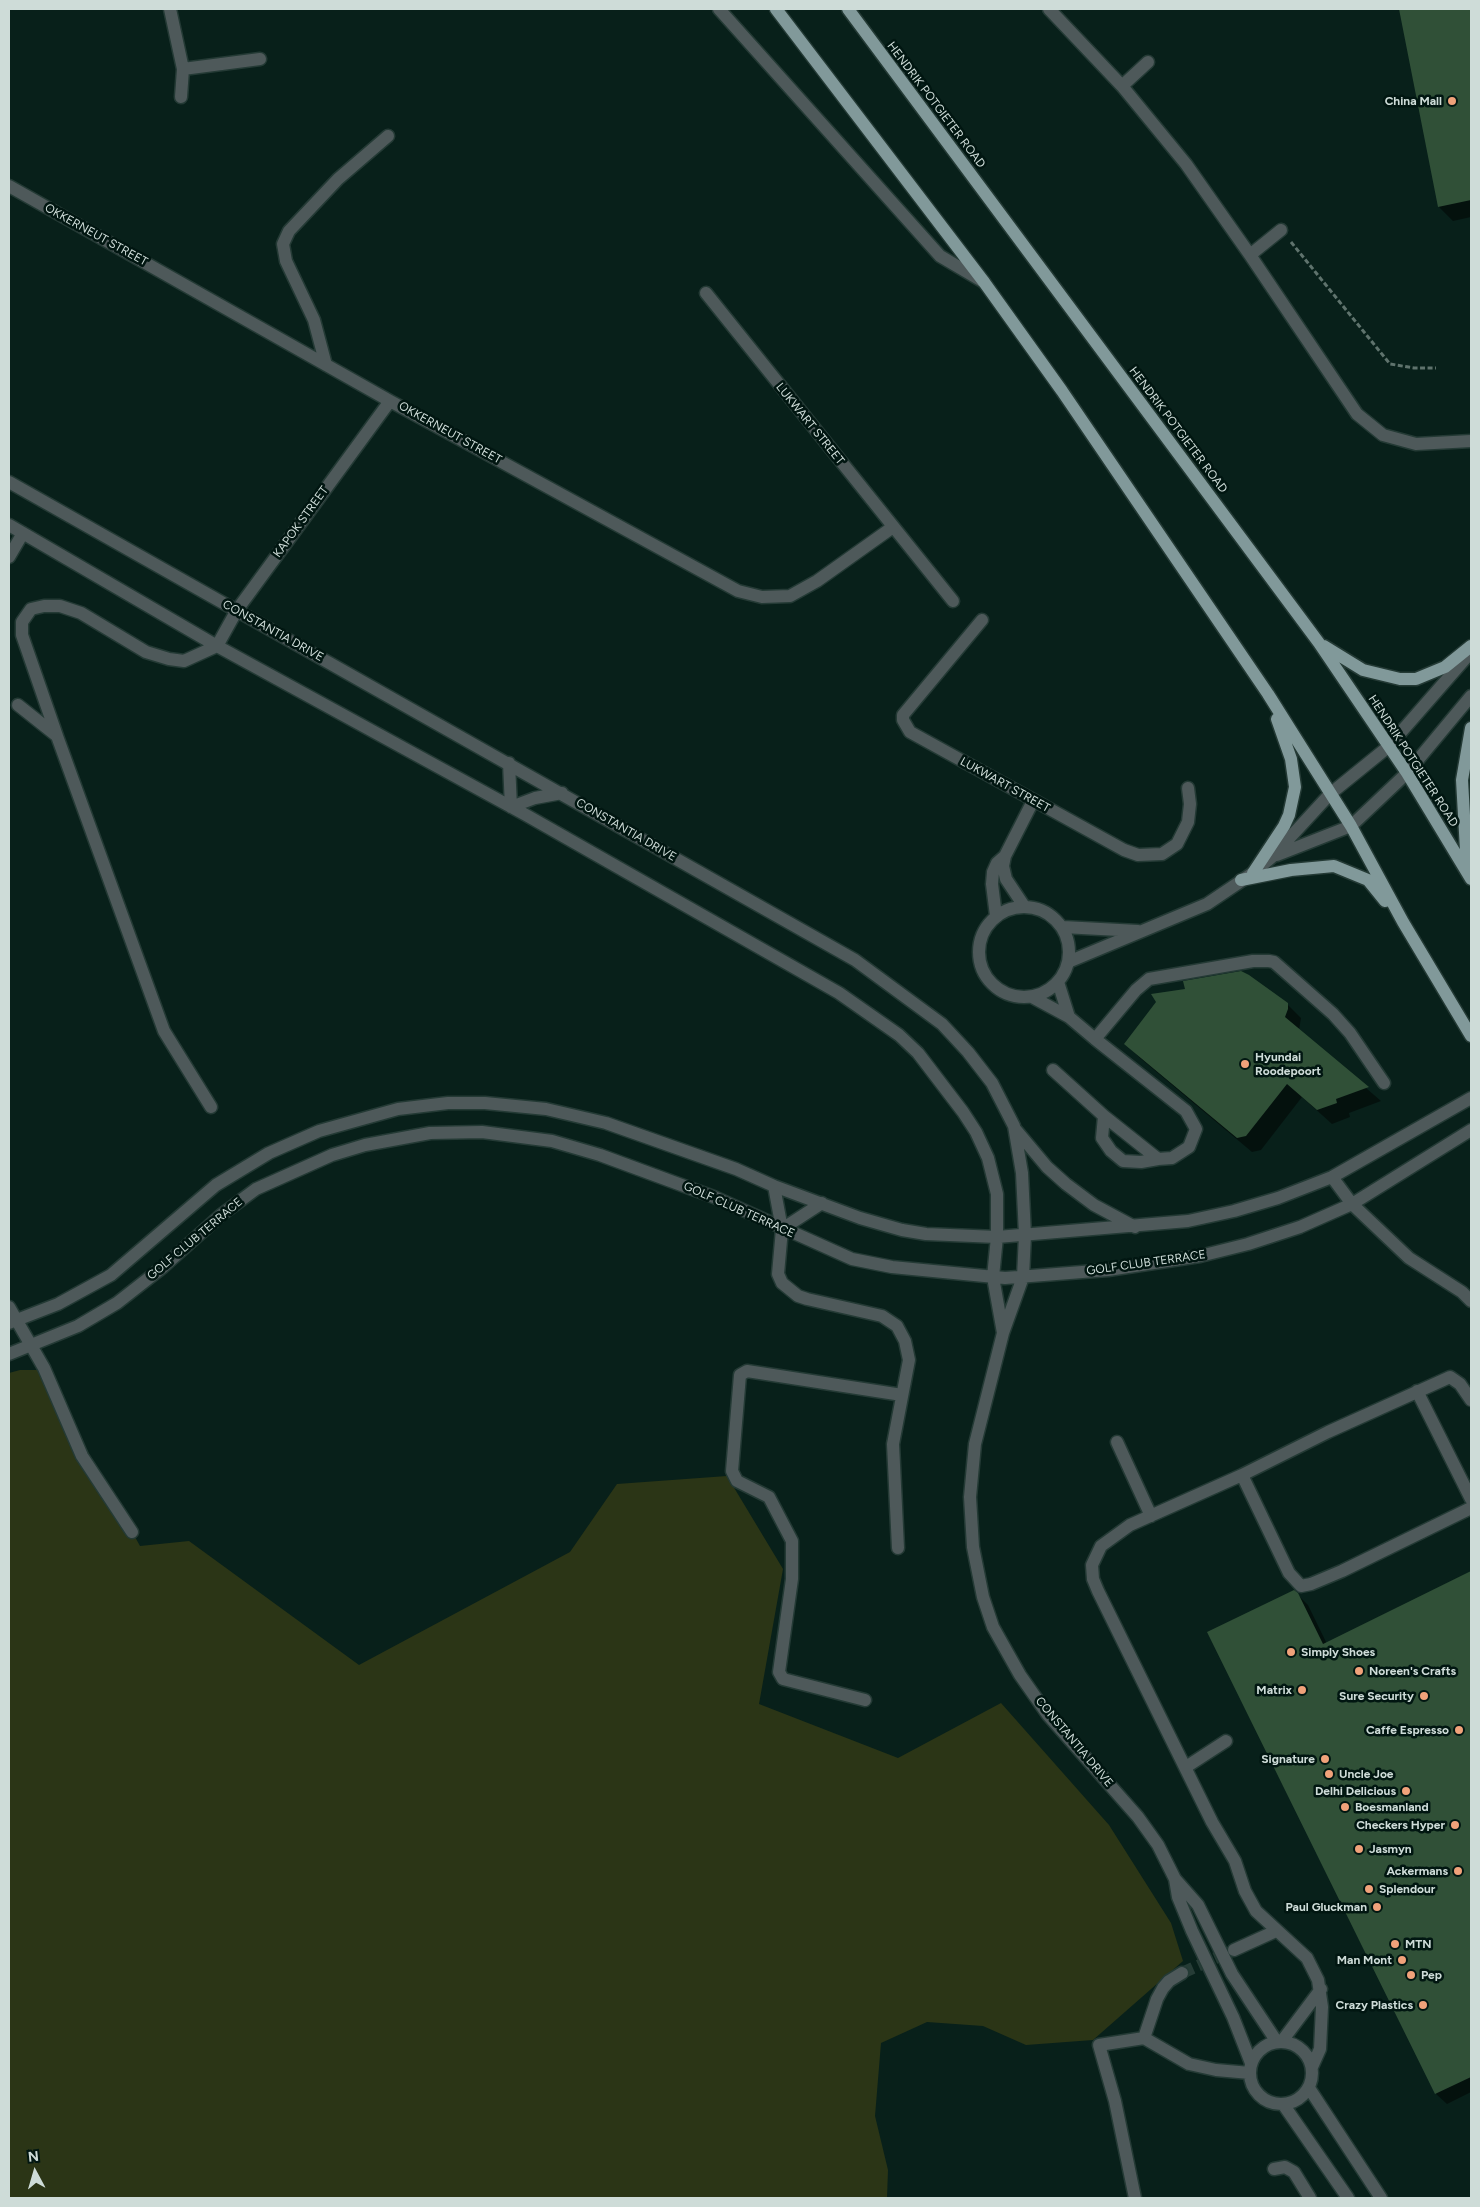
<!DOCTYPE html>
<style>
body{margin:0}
#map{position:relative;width:1480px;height:2207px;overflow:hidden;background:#08201a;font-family:Figtree,sans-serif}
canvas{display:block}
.frame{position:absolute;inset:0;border:10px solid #cedcd8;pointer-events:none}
.north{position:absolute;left:10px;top:2147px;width:50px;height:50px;-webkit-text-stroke:4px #011611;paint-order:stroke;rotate:354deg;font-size:14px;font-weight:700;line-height:20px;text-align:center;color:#cedcd8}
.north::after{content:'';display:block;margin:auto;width:18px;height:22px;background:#cedcd8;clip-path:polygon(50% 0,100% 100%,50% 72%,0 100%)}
</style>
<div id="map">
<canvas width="1480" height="2207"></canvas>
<div class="frame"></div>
<div class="north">N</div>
</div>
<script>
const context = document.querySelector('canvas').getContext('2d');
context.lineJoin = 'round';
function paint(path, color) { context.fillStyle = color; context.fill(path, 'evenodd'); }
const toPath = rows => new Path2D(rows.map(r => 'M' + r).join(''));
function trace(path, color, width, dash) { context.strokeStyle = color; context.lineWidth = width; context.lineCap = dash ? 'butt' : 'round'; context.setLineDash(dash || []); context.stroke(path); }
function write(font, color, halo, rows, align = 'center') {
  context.font = font + ' Figtree,sans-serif'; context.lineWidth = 5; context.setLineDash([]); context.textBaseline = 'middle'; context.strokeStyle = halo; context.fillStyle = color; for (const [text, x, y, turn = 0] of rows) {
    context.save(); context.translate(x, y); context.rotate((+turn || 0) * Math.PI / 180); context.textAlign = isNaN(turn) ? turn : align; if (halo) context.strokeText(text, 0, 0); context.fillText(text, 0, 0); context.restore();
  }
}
const green = toPath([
 [20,1370,43,1370,140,1546,189,1541,359,1665,570,1552,617,1484,727,1476,783,1569,759,1704,898,1758,1001,1703,1109,1825,1171,1923,1183,1961,1093,2040,1026,2045,983,2026,927,2022,881,2043,875,2116,888,2170,887,2198,9,2198,9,1373]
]);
const shadow = toPath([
 [1401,9,1471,9,1471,217,1453,221,1439,207],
 [1287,1004,1301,1018,1299,1030,1381,1101,1349,1113,1350,1117,1332,1124,1302,1097,1261,1150,1252,1152,1140,1058,1126,1044],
 [1471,1573,1471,2092,1447,2104,1436,2094,1209,1633,1297,1594,1308,1605,1327,1644]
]);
const building = toPath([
 [1399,9,1471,9,1471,200,1438,207],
 [1241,971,1249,975,1288,1003,1288,1009,1285,1017,1369,1087,1336,1099,1337,1103,1317,1110,1287,1084,1246,1136,1237,1138,1124,1044,1156,1002,1151,994,1185,989,1183,981],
 [1471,1571,1471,2077,1435,2094,1207,1632,1294,1590,1298,1593,1323,1644]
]);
const minorTunnel = toPath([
 [1182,1973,1231,1951]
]);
const path = toPath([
 [1291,242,1390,364,1414,368,1436,368]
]);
const minor = toPath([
 [170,9,183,69,260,59],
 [719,9,940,256,984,282],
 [1049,9,1122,86,1186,164,1250,255,1357,414,1383,435,1416,444,1471,441],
 [1122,86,1148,62],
 [181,97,183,69],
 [9,186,390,401,738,591,762,597,790,596,817,581,893,527],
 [1250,255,1281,230],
 [706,293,953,601],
 [326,365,314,320,286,261,283,244,289,231,338,179,388,136],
 [9,482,855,960,942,1024,968,1052,992,1083,1014,1126,1022,1173,1025,1235,1023,1277,1003,1333,975,1444,970,1497,973,1547,983,1597,993,1627,1020,1675,1048,1715,1138,1817,1158,1845,1175,1879,1198,1905,1232,1974,1277,2042],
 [9,525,217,646,526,815,839,993,899,1035,918,1053,963,1112,976,1132,988,1158,997,1194,997,1237,993,1277,1003,1333],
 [9,557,23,533],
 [982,620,903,715,903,720,910,732,1124,850,1138,855,1162,854,1177,844,1188,822,1190,804,1188,788],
 [18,705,57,736,164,1031,211,1107],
 [57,736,22,635,22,622,31,609,44,606,60,606,81,613,146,652,169,659,184,661,217,646,237,610,390,401],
 [509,763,511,807,535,798,562,793],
 [1277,855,1351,826,1407,773,1471,696],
 [1024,906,1006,879,1003,866,1005,856,1033,801],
 '979 952a45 45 0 1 1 90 0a45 45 0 1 1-90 0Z',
 [996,916,992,884,993,872,997,863,1005,856],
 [1063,927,1138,931],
 [1068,962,1207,904,1253,873,1272,857,1330,794,1388,747,1471,652],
 [1058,982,1069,1017],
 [1032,997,1069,1017,1095,1039,1136,990,1149,979,1253,961,1269,961,1274,962,1333,1014,1350,1033,1384,1083],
 [1053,1070,1104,1116,1158,1159,1172,1158,1189,1147,1196,1129,1186,1111,1095,1039],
 [1104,1116,1102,1138,1111,1151,1123,1161,1141,1162,1158,1159],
 [1016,1130,1047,1167,1066,1184,1094,1205,1135,1227],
 [1332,1177,1352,1204,1409,1258,1462,1292,1471,1301],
 [774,1186,782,1229,778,1274,782,1283,798,1296,807,1299,882,1316,897,1326,905,1341,909,1360,893,1444,898,1548],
 [782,1229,822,1203],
 [9,1307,44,1368,82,1456,132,1532],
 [9,1323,58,1304,111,1275,216,1185,269,1153,319,1131,398,1109,448,1103,485,1103,546,1109,606,1123,736,1169,774,1186,860,1218,902,1230,926,1234,997,1237,1188,1221,1234,1211,1278,1198,1332,1177,1471,1098],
 [9,1354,78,1326,117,1303,163,1267,221,1215,256,1189,332,1155,365,1145,430,1133,482,1132,552,1141,600,1155,714,1197,852,1259,892,1267,1005,1278,1108,1270,1200,1256,1248,1244,1300,1227,1352,1204,1471,1130],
 [1417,1391,1471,1499],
 [1117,1442,1151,1516],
 [1242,1475,1289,1573,1301,1586,1311,1584,1342,1571,1471,1508],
 [865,1700,783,1679,779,1672,792,1579,792,1541,769,1497,737,1481,732,1471,740,1375,747,1371,902,1395],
 [1186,1767,1226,1741],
 [1175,1879,1178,1897,1192,1931,1233,2017,1251,2063],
 [1234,1950,1276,1931],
 [1182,1973,1169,1981,1163,1988,1157,1999,1144,2038,1189,2064,1216,2070,1250,2073],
 [1282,2041,1321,1989],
 '1250 2073a31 31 0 1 1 62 0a31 31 0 1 1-62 0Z',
 [1312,2067,1320,2049,1322,2007,1318,1980,1307,1958,1256,1911,1245,1891,1235,1861,1212,1822,1098,1591,1093,1579,1092,1565,1101,1546,1130,1525,1242,1475,1328,1432,1450,1377,1460,1384,1471,1400],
 [1309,2088,1381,2198],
 [1283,2104,1348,2198],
 [1274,2169,1285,2167,1294,2172,1310,2198],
 [1135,2198,1115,2101,1099,2045,1144,2038]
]);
const major = toPath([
 [776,9,984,282,1062,391,1268,694,1351,826,1403,922,1471,1036],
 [848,9,1319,643,1407,773,1471,879],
 [1324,646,1363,670,1400,679,1416,679,1445,667,1471,646],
 [1467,868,1462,780,1471,728],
 [1253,873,1284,826,1289,815,1295,787,1291,759,1277,719],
 [1241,880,1291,870,1334,866,1368,880,1385,901]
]);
const markers = [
 [1452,101,5,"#f0a27a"],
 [1245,1064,5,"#f0a27a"],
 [1291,1652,5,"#f0a27a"],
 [1359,1671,5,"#f0a27a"],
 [1302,1690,5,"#f0a27a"],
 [1424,1696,5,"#f0a27a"],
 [1459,1730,5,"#f0a27a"],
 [1325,1759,5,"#f0a27a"],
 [1329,1774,5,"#f0a27a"],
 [1406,1791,5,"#f0a27a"],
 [1345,1807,5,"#f0a27a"],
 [1455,1825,5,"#f0a27a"],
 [1359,1849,5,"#f0a27a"],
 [1458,1871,5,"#f0a27a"],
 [1369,1889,5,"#f0a27a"],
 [1377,1907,5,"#f0a27a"],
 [1395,1944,5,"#f0a27a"],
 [1402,1960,5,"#f0a27a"],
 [1411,1975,5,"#f0a27a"],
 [1423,2005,5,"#f0a27a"]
];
const poiNames = [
 ["China Mall",1442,101],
 ["Hyundai",1255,1057,"left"],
 ["Roodepoort",1255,1071,"left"],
 ["Simply Shoes",1301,1652,"left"],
 ["Noreen's Crafts",1369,1671,"left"],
 ["Matrix",1292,1690],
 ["Sure Security",1414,1696],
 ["Caffe Espresso",1449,1730],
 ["Signature",1315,1759],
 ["Uncle Joe",1339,1774,"left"],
 ["Delhi Delicious",1396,1791],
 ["Boesmanland",1355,1807,"left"],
 ["Checkers Hyper",1445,1825],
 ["Jasmyn",1369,1849,"left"],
 ["Ackermans",1448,1871],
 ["Splendour",1379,1889,"left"],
 ["Paul Gluckman",1367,1907],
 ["MTN",1405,1944,"left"],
 ["Man Mont",1392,1960],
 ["Pep",1421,1975,"left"],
 ["Crazy Plastics",1413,2005]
];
const streetNames = [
 ["HENDRIK POTGIETER ROAD",936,105,53],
 ["OKKERNEUT STREET",96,235,29],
 ["LUKWART STREET",810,424,51],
 ["HENDRIK POTGIETER ROAD",1178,430,53],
 ["OKKERNEUT STREET",450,433,29],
 ["KAPOK STREET",301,522,-54],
 ["CONSTANTIA DRIVE",273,631,29],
 ["HENDRIK POTGIETER ROAD",1413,761,57],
 ["LUKWART STREET",1005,785,29],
 ["CONSTANTIA DRIVE",626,830,30],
 ["GOLF CLUB TERRACE",739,1210,24],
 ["GOLF CLUB TERRACE",195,1239,-40],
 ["GOLF CLUB TERRACE",1146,1263,-8],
 ["CONSTANTIA DRIVE",1074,1742,50]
];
paint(green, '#2b3516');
paint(shadow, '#0007');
paint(building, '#305037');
trace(minorTunnel, '#263c36', 12, [12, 6]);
trace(minor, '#243a35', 15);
trace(major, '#243a35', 15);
trace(path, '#5f736d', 3, [5, 2.5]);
trace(minor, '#4e595a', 12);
trace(major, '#81999a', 12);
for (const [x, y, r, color] of markers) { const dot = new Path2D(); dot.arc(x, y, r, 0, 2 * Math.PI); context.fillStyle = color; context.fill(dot); trace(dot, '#011611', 2); }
write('bold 12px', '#cedcd8', '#011611', poiNames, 'right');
write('12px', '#cedcd8', '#011611', streetNames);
</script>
